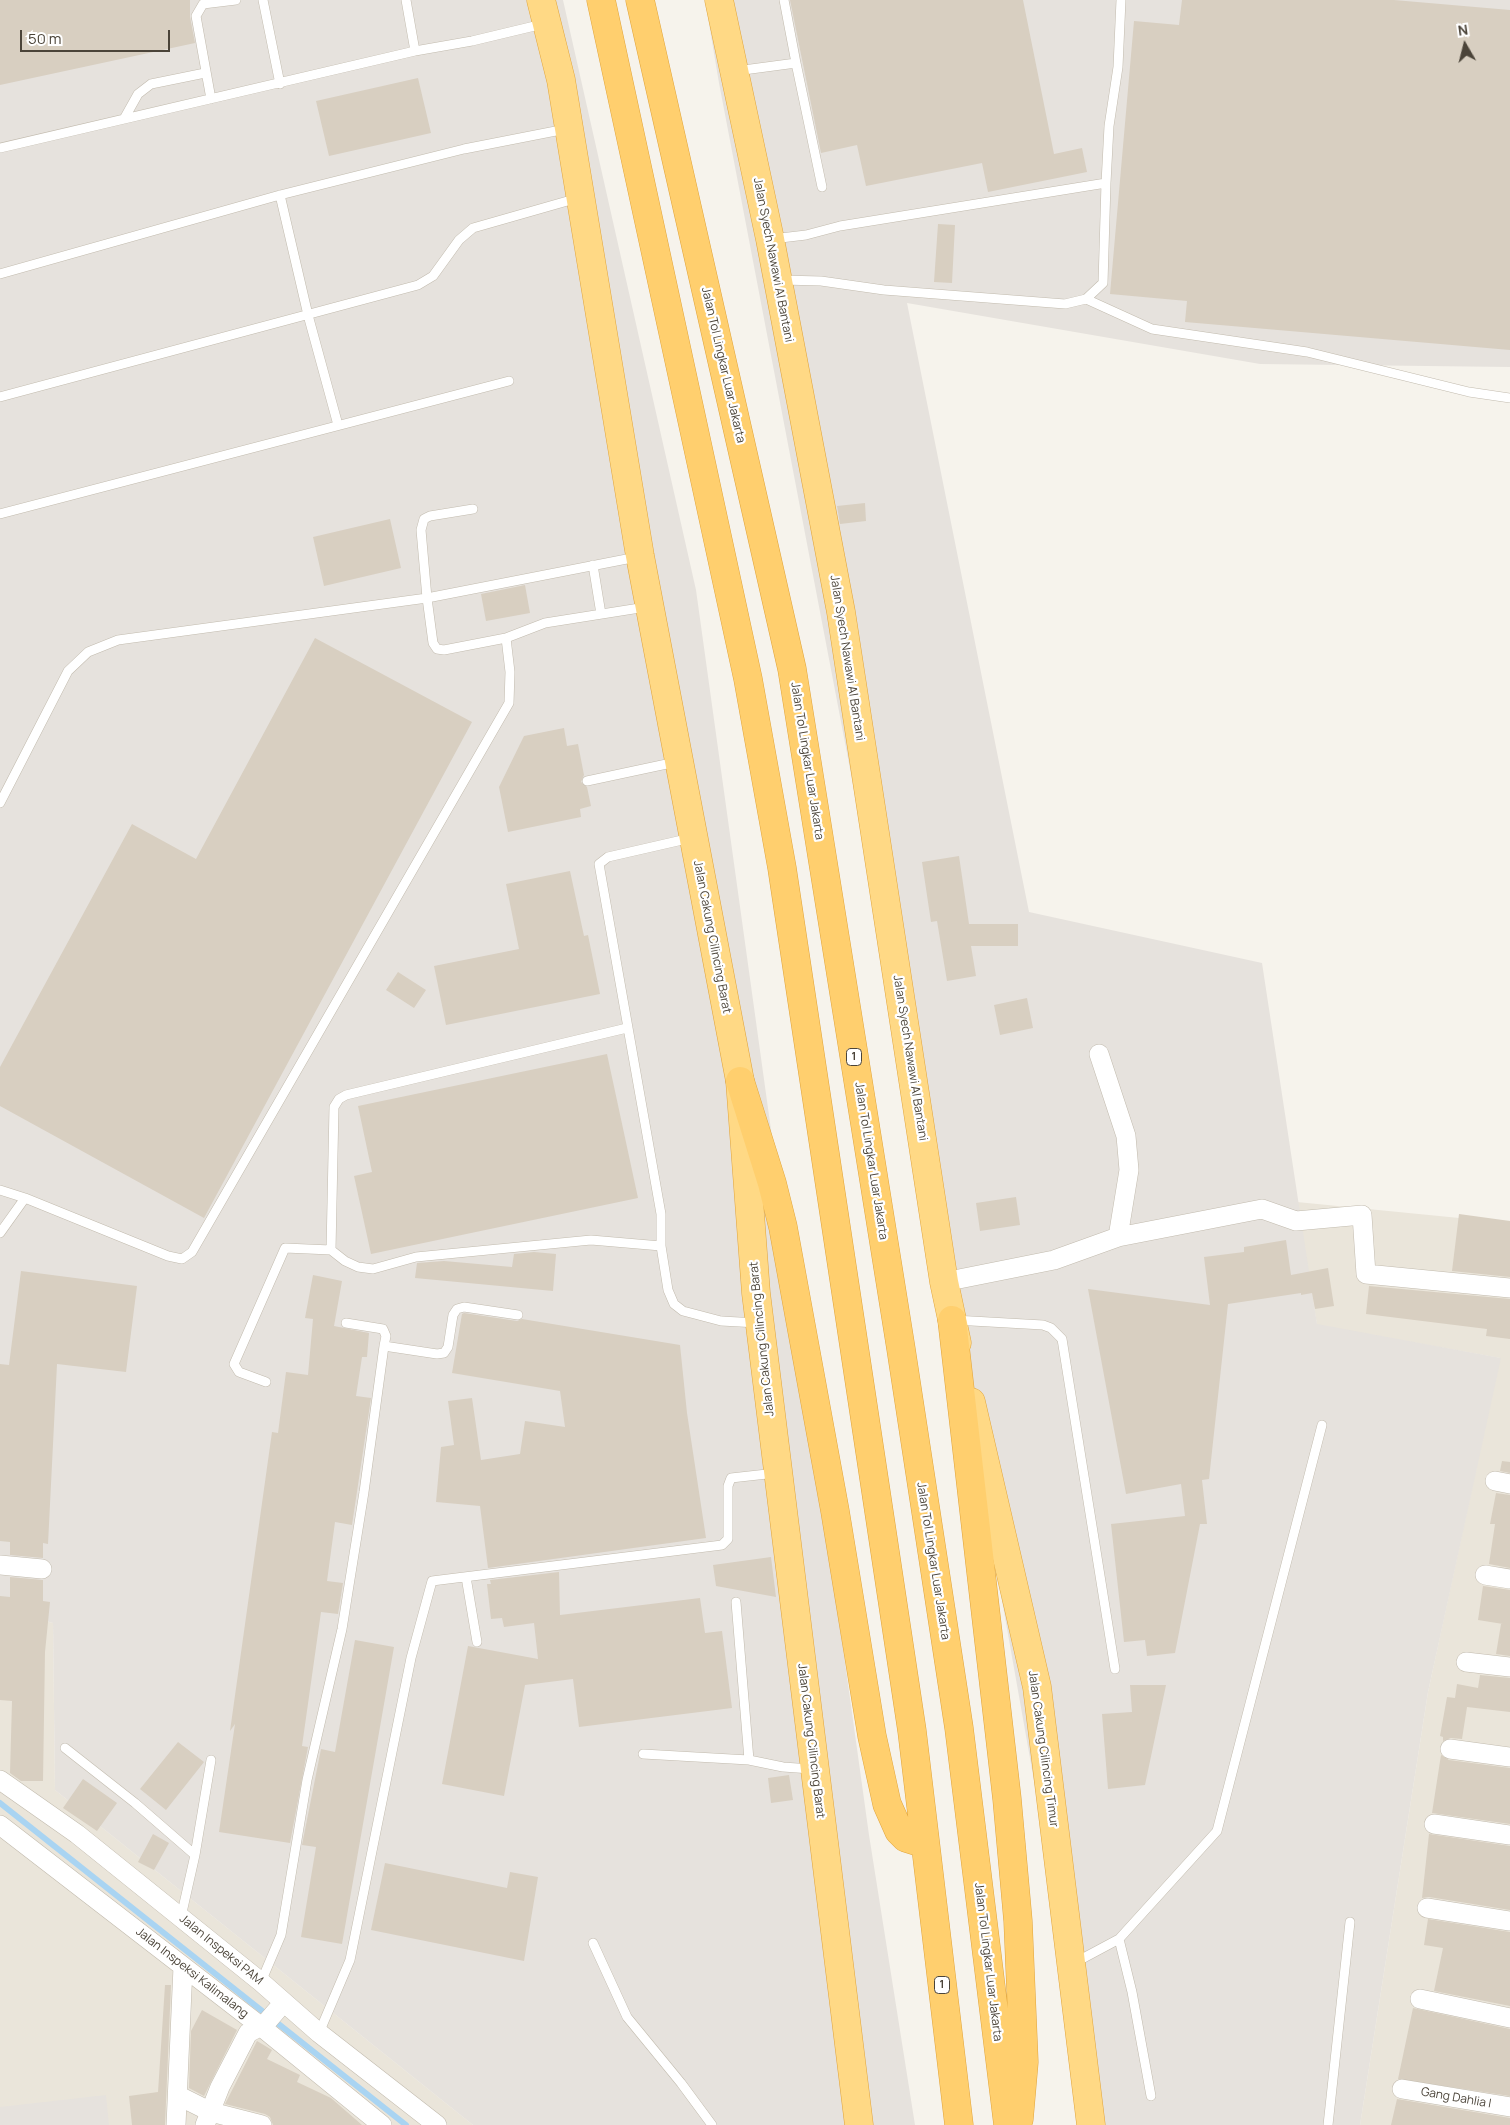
<!DOCTYPE html>
<style>
body{margin:0}
#map{position:relative;width:1510px;height:2125px;overflow:hidden;background:#f6f3ec;font-family:Manrope,sans-serif}
canvas{display:block}
.north{position:absolute;left:1440px;top:20px;width:50px;height:50px;-webkit-text-stroke:4px #fff;paint-order:stroke;rotate:352deg;font-size:14px;font-weight:700;line-height:20px;text-align:center;color:#4b4439}
.north::after{content:'';display:block;margin:auto;width:18px;height:22px;background:#4b4439;clip-path:polygon(50% 0,100% 100%,50% 72%,0 100%)}
.scale{position:absolute;left:20px;top:30px;width:150px;height:22px;box-sizing:border-box;border:2px solid #4b4439;border-top:0;padding-left:6px;font-size:15px;line-height:18px;white-space:nowrap;color:#4b4439;-webkit-text-stroke:4px #fff;paint-order:stroke}
</style>
<div id="map">
<canvas width="1510" height="2125"></canvas>
<div class="north">N</div>
<div class="scale">50 m</div>
</div>
<script>
const context = document.querySelector('canvas').getContext('2d');
context.lineJoin = 'round';
function paint(path, color) { context.fillStyle = color; context.fill(path, 'evenodd'); }
const toPath = rows => new Path2D(rows.map(r => 'M' + r).join(''));
function trace(path, color, width, dash) { context.strokeStyle = color; context.lineWidth = width; context.lineCap = dash ? 'butt' : 'round'; context.setLineDash(dash || []); context.stroke(path); }
function write(font, color, halo, rows, align = 'center') {
  context.font = font + ' Manrope,sans-serif'; context.lineWidth = 4.5; context.setLineDash([]); context.textBaseline = 'middle'; context.strokeStyle = halo; context.fillStyle = color; for (const [text, x, y, turn = 0] of rows) {
    context.save(); context.translate(x, y); context.rotate((+turn || 0) * Math.PI / 180); context.textAlign = isNaN(turn) ? turn : align; if (halo) context.strokeText(text, 0, 0); context.fillText(text, 0, 0); context.restore();
  }
}
const residential = toPath([
 [1297,1202,1510,1223,1510,2125,1360,2125,1428,1692,1500,1358,1317,1325],
 [0,1609,53,1623,55,1790,473,2125,0,2125]
]);
const industrial = toPath([
 [0,0,563,0,696,590,869,1835,915,2125,473,2125,55,1790,53,1623,0,1609],
 [705,0,1510,0,1510,367,1260,364,907,303,1029,912,1262,963,1317,1324,1501,1358,1428,1692,1360,2125,1095,2125,914,1104,719,83],
 [106,2095,109,2125,0,2125,0,2107]
]);
const stream = toPath([
 [0,1803,406,2125]
]);
const building = toPath([
 [0,0,190,0,190,17,195,43,0,85],
 [790,0,1023,0,1054,154,1082,148,1087,172,988,192,982,163,866,186,857,145,821,153],
 [1182,0,1394,0,1510,10,1510,350,1185,322,1187,301,1110,294,1134,21,1179,25],
 [418,78,431,133,329,156,316,101],
 [938,224,955,225,952,283,934,282],
 [865,503,866,521,840,524,837,506],
 [390,519,401,568,324,586,313,537],
 [525,585,530,613,486,621,481,594],
 [315,638,472,722,204,1218,0,1106,0,1067,132,824,196,859],
 [564,728,567,746,578,744,584,775,581,782,587,787,591,806,580,809,581,817,508,832,499,787,524,736],
 [959,856,969,924,1018,924,1018,946,971,946,976,976,947,981,937,921,931,922,922,862],
 [570,871,584,936,588,935,600,994,446,1025,434,966,519,949,506,884],
 [398,972,426,990,414,1008,386,990],
 [1027,998,1033,1028,1000,1035,994,1005],
 [607,1054,638,1198,371,1254,354,1176,372,1172,358,1106],
 [1016,1197,1020,1225,980,1231,976,1203],
 [1459,1214,1510,1221,1510,1277,1452,1271],
 [1286,1240,1291,1275,1328,1268,1334,1306,1315,1309,1312,1293,1301,1295,1301,1293,1228,1304,1209,1479,1202,1480,1207,1524,1200,1524,1175,1653,1147,1656,1145,1640,1124,1642,1111,1524,1185,1516,1181,1484,1126,1494,1088,1289,1210,1305,1204,1257,1244,1252,1244,1247],
 [534,1252,556,1254,553,1291,415,1278,417,1263,444,1261,512,1267,514,1254],
 [21,1271,137,1286,126,1372,57,1364,48,1544,43,1543,43,1558,10,1555,10,1542,0,1541,0,1364,9,1365],
 [313,1275,342,1281,334,1326,369,1333,367,1357,362,1357,356,1396,371,1398,352,1525,335,1522,327,1581,343,1583,338,1614,321,1612,302,1746,308,1747,290,1843,219,1832,235,1724,230,1731,272,1432,278,1433,286,1372,308,1375,313,1319,305,1318],
 [1369,1286,1510,1299,1510,1339,1486,1336,1487,1329,1366,1314],
 [464,1313,517,1321,522,1319,680,1345,687,1413,706,1538,488,1568,480,1506,436,1502,441,1447,454,1445,448,1401,472,1398,481,1460,520,1454,525,1421,565,1427,560,1391,452,1373,462,1314],
 [1502,1461,1510,1462,1510,1473,1500,1471],
 [1496,1493,1510,1495,1510,1568,1489,1564,1495,1524,1490,1524],
 [771,1557,776,1597,716,1586,713,1565],
 [559,1572,560,1615,700,1598,705,1633,722,1631,732,1708,579,1727,573,1679,525,1685,504,1796,442,1784,468,1646,538,1659,534,1623,504,1627,502,1618,491,1619,487,1584,491,1584,490,1580],
 [10,1577,43,1580,43,1601,50,1602,45,1652,43,1781,21,1781,10,1773,12,1701,0,1700,0,1596,10,1597],
 [1483,1586,1510,1590,1510,1656,1496,1654,1501,1624,1503,1624,1478,1620],
 [355,1640,394,1647,342,1944,301,1937,316,1847,302,1845,321,1749,335,1752],
 [1480,1675,1510,1678,1510,1712,1467,1707,1462,1739,1451,1738,1443,1741,1443,1737,1440,1736,1447,1697,1455,1698,1457,1684,1478,1688],
 [1130,1685,1166,1685,1145,1785,1108,1789,1102,1714,1132,1712],
 [178,1742,204,1762,166,1810,140,1789],
 [1441,1755,1449,1760,1510,1768,1510,1824,1432,1813],
 [789,1775,793,1800,771,1803,768,1778],
 [83,1779,117,1803,97,1831,63,1808],
 [153,1834,169,1843,154,1870,138,1862],
 [1429,1834,1510,1846,1510,1910,1429,1897,1422,1898],
 [385,1863,507,1888,510,1872,538,1877,524,1961,371,1930],
 [1428,1919,1510,1932,1510,2006,1434,1991,1443,1948,1424,1945],
 [165,1985,171,1985,165,2125,132,2125,129,2096,158,2092],
 [1413,2008,1510,2029,1510,2096,1398,2079],
 [202,2010,237,2030,204,2096,189,2088,191,2031],
 [257,2041,272,2050,267,2059,300,2075,297,2082,331,2098,362,2125,273,2125,270,2117,265,2114,225,2104],
 [1397,2099,1510,2118,1510,2125,1391,2125]
]);
const service = toPath([
 [263,0,280,84],
 [406,0,415,51],
 [796,63,822,187],
 [736,71,796,63,784,0],
 [211,99,196,16,203,4,236,0],
 [124,119,138,94,151,84,205,73],
 [0,148,415,51,472,41,543,24],
 [280,195,308,315,338,425],
 [772,239,806,235,840,226,1106,183,1109,126,1118,67,1121,0],
 [0,274,280,195,464,149,566,129],
 [782,280,821,281,884,290,1065,304,1086,299,1103,283,1106,183],
 [1086,299,1152,329,1307,352,1469,392,1510,398],
 [0,397,418,285,433,276,459,240,473,228,578,198],
 [473,509,430,516,424,519,421,530,427,598,433,643,437,649,444,650,506,638,545,623,646,607],
 [0,514,509,381],
 [593,565,601,614],
 [587,781,676,762],
 [0,803,68,671,88,652,118,640,427,598,637,557],
 [0,1190,25,1198,168,1256,182,1259,192,1252,509,703,510,672,506,638],
 [0,1233,25,1198],
 [661,1246,668,1290,674,1304,683,1311,721,1321,758,1323],
 [331,1250,334,1107,339,1099,346,1095,627,1028],
 [954,1320,1043,1325,1051,1328,1062,1339,1115,1669],
 [384,1346,437,1354,444,1353,448,1347,453,1315,457,1309,464,1307,518,1315],
 [266,1382,239,1372,234,1364,285,1248,331,1250,345,1261,358,1267,373,1269,416,1257,591,1240,661,1246,661,1214,599,864,608,857,691,838],
 [466,1577,477,1642],
 [736,1602,749,1760],
 [65,1748,135,1803,195,1855,181,1917],
 [643,1754,749,1760,783,1767,811,1769],
 [195,1855,211,1760],
 [1119,1939,1132,1992,1151,2096],
 [593,1943,627,2017,681,2083,712,2125],
 [1076,1962,1119,1939,1217,1831,1322,1425],
 [261,1982,281,1935,307,1780,342,1629,364,1492,384,1346,386,1336,383,1329,346,1323],
 [319,2033,350,1960,411,1658,432,1581,722,1545,728,1539,728,1486,731,1478,776,1473],
 [1328,2125,1350,1922]
]);
const minor = toPath([
 [1099,1054,1126,1136,1129,1170,1118,1237],
 [944,1282,1054,1260,1118,1237,1262,1209,1296,1221,1362,1215,1366,1274,1510,1288],
 [1495,1481,1510,1484],
 [0,1565,42,1569],
 [1485,1575,1510,1579],
 [1466,1662,1510,1667],
 [1450,1749,1510,1757],
 [0,1780,77,1834,261,1982,319,2033,437,2125],
 [1434,1824,1510,1835],
 [0,1825,259,2025,382,2125],
 [1427,1908,1510,1921],
 [1420,1999,1510,2018],
 [1402,2089,1510,2107],
 [179,2096,211,2112,262,2125],
 [176,2125,183,1967],
 [205,2125,220,2087,248,2033,265,2024,284,2002]
]);
const trunk = toPath([
 [541,0,561,80,640,556,740,1081,756,1293,859,2125],
 [719,0,770,239,841,612,944,1282,957,1343],
 [971,1402,1037,1687,1091,2125]
]);
const motorway = toPath([
 [601,0,748,679,782,868,912,1731,959,2125],
 [640,0,792,669,901,1349,959,1728,1008,2125],
 [740,1081,772,1183,783,1227,835,1511,872,1736,887,1804,899,1831,906,1838,925,1844],
 [952,1320,1007,1799,1018,1921,1024,2062,1019,2119]
]);
const shields = [
 [854,1057,15],
 [942,1985,15]
];
const shieldNames = [
 ["1",854,1057],
 ["1",942,1985]
];
const streetNames = [
 ["Jalan Syech Nawawi Al Bantani",773,260,79],
 ["Jalan Tol Lingkar Luar Jakarta",723,365,77],
 ["Jalan Syech Nawawi Al Bantani",847,658,81],
 ["Jalan Tol Lingkar Luar Jakarta",807,761,81],
 ["Jalan Cakung Cilincing Barat",712,937,79],
 ["Jalan Syech Nawawi Al Bantani",910,1058,81],
 ["Jalan Tol Lingkar Luar Jakarta",871,1161,81],
 ["Jalan Cakung Cilincing Barat",762,1339,-96],
 ["Jalan Tol Lingkar Luar Jakarta",933,1561,81],
 ["Jalan Cakung Cilincing Barat",811,1741,83],
 ["Jalan Cakung Cilincing Timur",1043,1749,82],
 ["Jalan Inspeksi PAM",221,1950,39],
 ["Jalan Tol Lingkar Luar Jakarta",988,1962,83],
 ["Jalan Inspeksi Kalimalang",192,1973,38],
 ["Gang Dahlia I",1456,2098,10]
];
paint(residential, '#eae5da');
paint(industrial, '#e6e2dd');
trace(stream, '#a9d4f2', 6);
paint(building, '#d8cfc1');
trace(service, '#c2bbae', 10);
trace(minor, '#c2bbae', 20);
trace(trunk, '#e0a43c', 29);
trace(motorway, '#e0a43c', 29);
trace(service, '#fff', 9);
trace(minor, '#fff', 19);
trace(trunk, '#ffd985', 28);
trace(motorway, '#ffcf6e', 28);
for (const [x, y, w] of shields) { const box = new Path2D(); box.roundRect(x - w / 2, y - 8.5, w, 17, 4); context.fillStyle = '#fff'; context.fill(box); trace(box, '#4b4439', 1); }
write('bold 11px', '#4b4439', null, shieldNames);
write('12px', '#4b4439', '#fff', streetNames);
</script>
